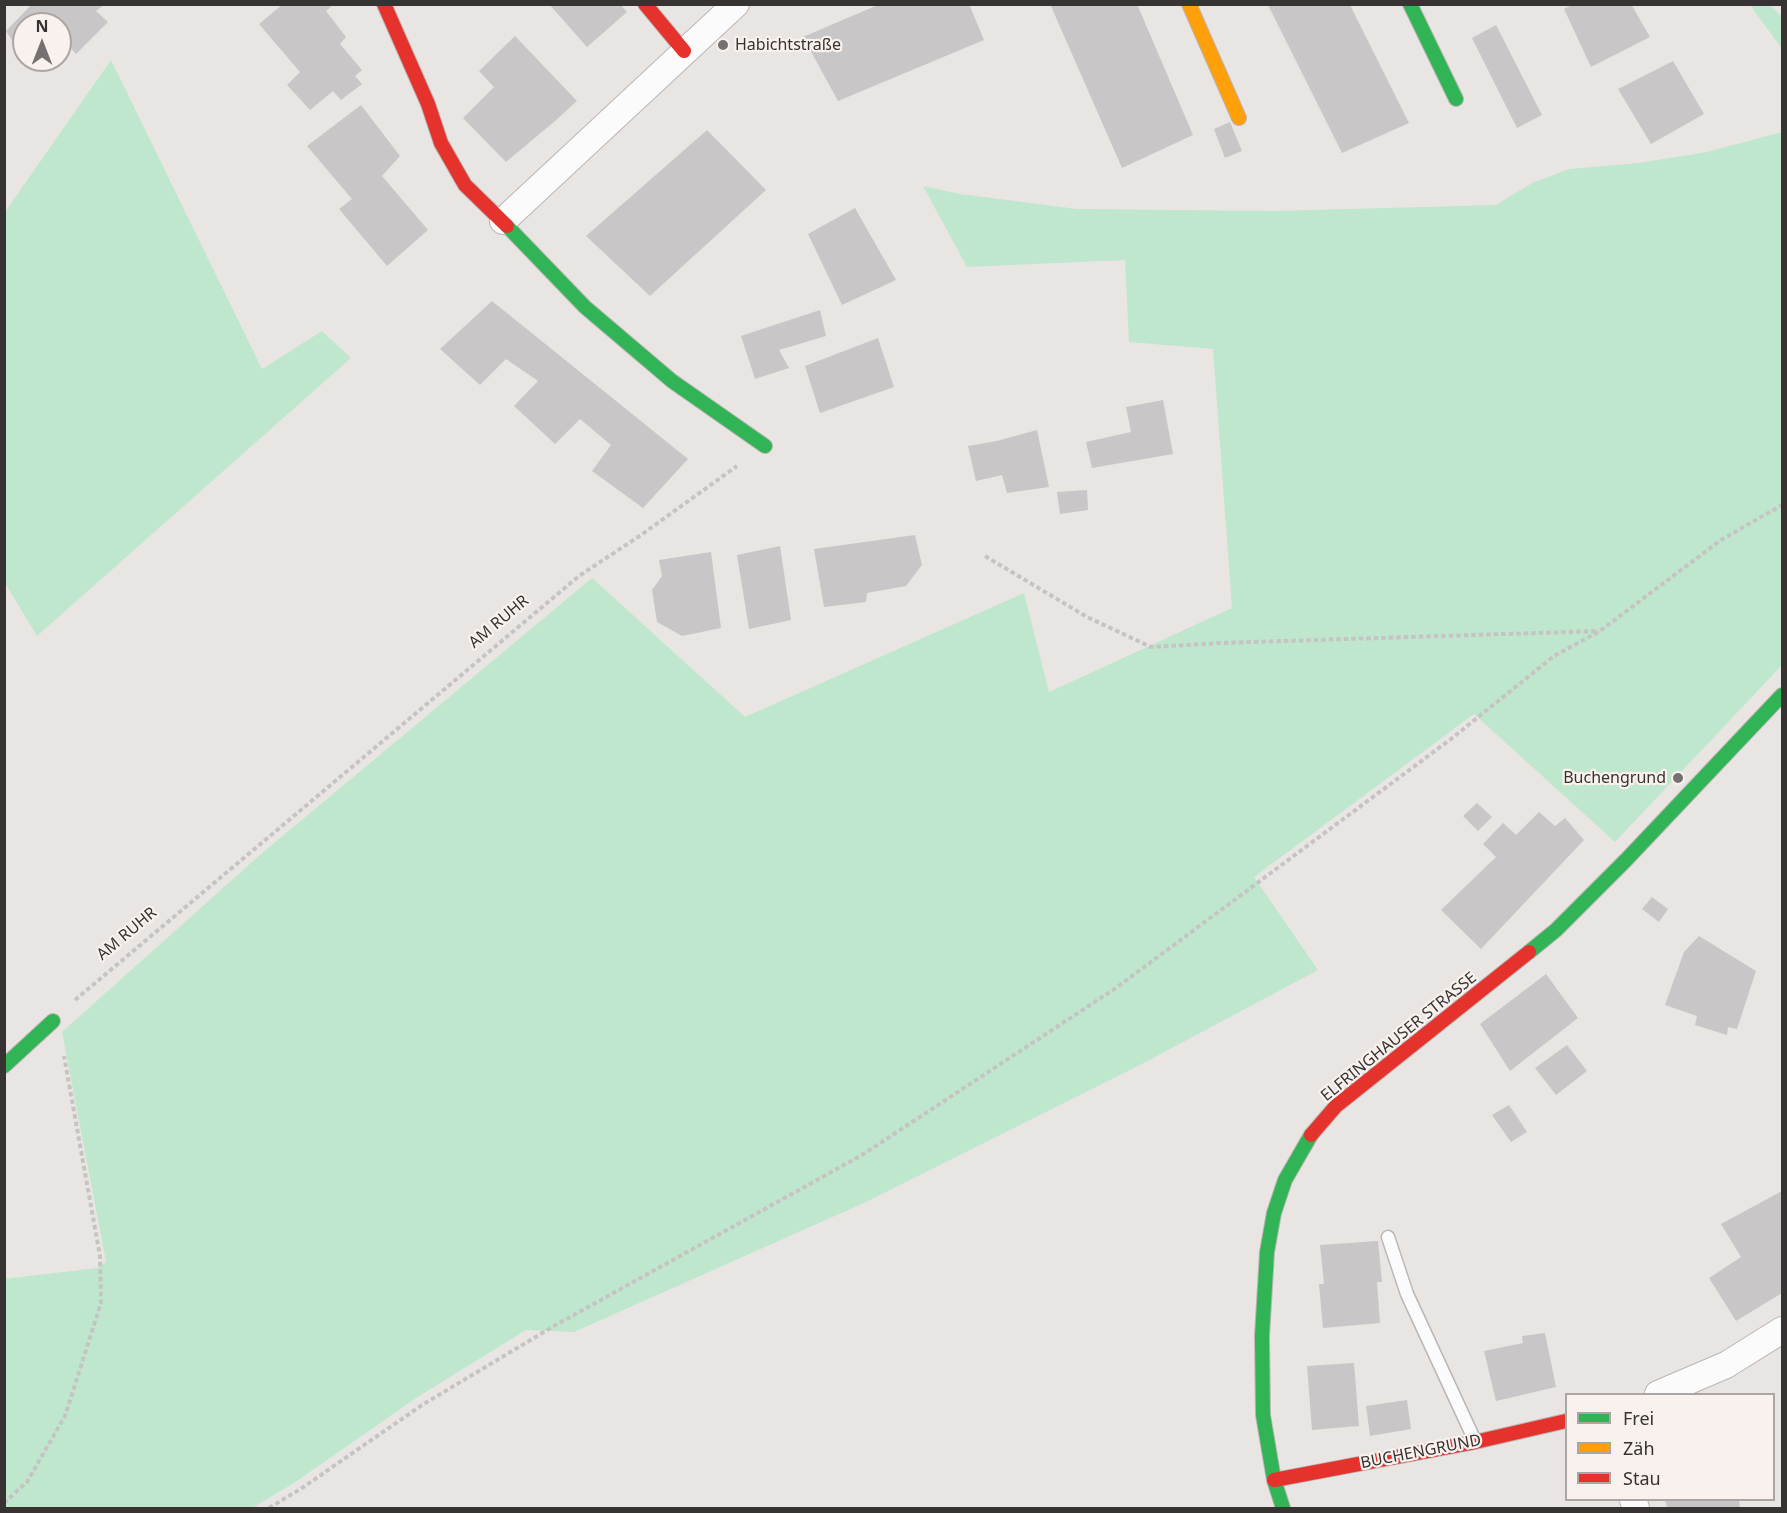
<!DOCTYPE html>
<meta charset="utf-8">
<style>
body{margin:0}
#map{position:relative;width:1787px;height:1513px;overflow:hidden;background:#e9e5e3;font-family:"Noto Sans",sans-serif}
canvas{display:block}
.frame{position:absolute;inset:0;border:6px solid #363332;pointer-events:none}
.legend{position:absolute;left:1565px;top:1393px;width:210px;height:108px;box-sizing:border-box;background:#f9f1ee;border:2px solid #aba5a3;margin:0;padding:8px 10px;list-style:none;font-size:18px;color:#363332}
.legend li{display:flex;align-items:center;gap:12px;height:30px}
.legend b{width:30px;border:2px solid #aba5a3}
.north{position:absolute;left:12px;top:12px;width:60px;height:60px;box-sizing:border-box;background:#f9f1ee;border:2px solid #aba5a3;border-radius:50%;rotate:0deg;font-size:16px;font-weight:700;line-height:24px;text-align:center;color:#363332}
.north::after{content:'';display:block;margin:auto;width:21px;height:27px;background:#757170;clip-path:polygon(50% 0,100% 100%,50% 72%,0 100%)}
</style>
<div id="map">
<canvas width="1787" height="1513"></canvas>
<div class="frame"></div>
<ul class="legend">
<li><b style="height:8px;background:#30b455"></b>Frei</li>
<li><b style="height:8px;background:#ff9f0a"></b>Zäh</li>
<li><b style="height:8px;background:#e5322d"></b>Stau</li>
</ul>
<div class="north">N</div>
</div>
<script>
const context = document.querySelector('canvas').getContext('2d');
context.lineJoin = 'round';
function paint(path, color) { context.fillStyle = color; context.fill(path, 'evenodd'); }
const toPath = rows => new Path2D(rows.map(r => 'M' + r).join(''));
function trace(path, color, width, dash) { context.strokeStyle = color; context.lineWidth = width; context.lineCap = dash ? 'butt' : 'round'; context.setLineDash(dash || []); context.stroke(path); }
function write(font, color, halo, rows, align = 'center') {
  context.font = font + ' "Noto Sans",sans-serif'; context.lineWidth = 4.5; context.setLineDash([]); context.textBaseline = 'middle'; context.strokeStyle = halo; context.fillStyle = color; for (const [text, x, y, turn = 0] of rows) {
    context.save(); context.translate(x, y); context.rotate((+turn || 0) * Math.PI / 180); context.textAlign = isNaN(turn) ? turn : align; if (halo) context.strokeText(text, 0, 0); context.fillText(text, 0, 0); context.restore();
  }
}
const green = toPath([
 [1750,5,1770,5,1782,17,1782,49],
 [111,60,262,369,322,331,351,358,37,636,5,583,5,212],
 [1782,132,1782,665,1615,842,1474,714,1254,877,1318,970,1138,1066,866,1202,574,1332,526,1330,416,1398,294,1483,252,1508,5,1508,4,1279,97,1268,106,1262,62,1032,261,854,592,578,745,717,1024,593,1049,692,1232,608,1213,349,1129,342,1125,260,967,267,923,186,960,194,1077,209,1274,211,1496,205,1532,183,1569,169,1639,163,1707,152]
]);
const building = toPath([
 [32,4,105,4,96,11,108,22,76,54,65,41,60,46,60,24,24,24,24,49,20,52,6,31],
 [283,4,334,4,326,11,346,37,340,44,362,70,355,76,362,84,341,100,333,91,310,110,287,85,300,72,259,24],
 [549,4,620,4,627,12,587,47],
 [880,4,969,4,984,40,838,101,803,37],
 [1050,4,1137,4,1193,135,1122,168],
 [1574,4,1631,4,1650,37,1591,67,1564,9],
 [1268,5,1350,5,1409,123,1342,153],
 [1496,25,1542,115,1517,128,1472,38],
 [515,36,577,101,555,121,506,162,463,118,494,87,479,71],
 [1673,61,1704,114,1651,144,1618,89],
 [361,105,400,156,382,176,428,230,387,266,339,209,352,199,307,146],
 [1230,122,1242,151,1225,158,1214,129],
 [707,130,766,190,650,296,586,236],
 [855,208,896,280,842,305,808,234],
 [492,301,688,459,643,508,592,471,611,445,580,419,555,444,514,406,538,381,506,359,480,385,440,349],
 [820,310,826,336,779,350,789,368,755,379,741,336],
 [878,338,894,387,820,413,805,366],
 [1163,400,1173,454,1092,468,1086,442,1131,432,1126,407],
 [1037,430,1049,487,1007,493,1002,475,976,481,968,446,997,441],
 [1087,490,1088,510,1060,514,1057,492],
 [915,535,922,565,906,586,867,593,866,602,824,607,814,549],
 [780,546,791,620,749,629,737,555],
 [711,552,721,628,682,636,657,622,652,590,662,576,659,560],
 [1477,803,1492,817,1478,831,1463,816],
 [1539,812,1555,826,1565,818,1584,840,1481,949,1441,910,1496,857,1483,844,1503,823,1516,835],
 [1652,897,1668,909,1659,922,1642,909],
 [1699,936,1756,971,1737,1029,1728,1027,1727,1035,1695,1025,1697,1016,1665,1005,1684,952],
 [1546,974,1578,1018,1510,1071,1480,1024],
 [1567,1045,1587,1071,1556,1095,1535,1068],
 [1509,1105,1527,1132,1511,1142,1492,1115],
 [1782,1191,1782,1293,1736,1321,1709,1278,1741,1257,1721,1224],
 [1378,1241,1382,1282,1377,1282,1380,1323,1323,1328,1319,1284,1324,1284,1320,1245],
 [1545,1333,1556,1387,1496,1401,1484,1351,1523,1343,1522,1336],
 [1354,1363,1359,1426,1312,1430,1307,1366],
 [1407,1400,1411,1429,1370,1436,1366,1406],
 [1665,1500,1739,1500,1740,1508,1667,1508]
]);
const path = toPath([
 [985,556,1087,617,1151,647,1221,643,1599,631],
 [75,1000,579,576,641,535,737,466],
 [4,1503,27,1482,65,1416,101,1303,100,1256,64,1056],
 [269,1508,302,1488,422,1405,554,1326,862,1155,1116,988,1451,739,1554,656,1600,631,1721,540,1782,505]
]);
const lane = toPath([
 [1388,1237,1407,1294,1475,1441]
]);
const street = toPath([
 [503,221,736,4],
 [1658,1394,1726,1365,1782,1330],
 [1633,1500,1636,1508]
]);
const fast = toPath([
 [1410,4,1456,99],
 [507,226,585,307,672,381,765,446],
 [1529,952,1556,930,1626,860,1782,695],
 [4,1066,53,1021],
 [1283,1508,1274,1480,1263,1415,1262,1336,1267,1252,1274,1213,1285,1180,1311,1135]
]);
const slow = toPath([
 [1189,4,1239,118]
]);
const jam = toPath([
 [384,4,428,104,441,143,465,185,507,226],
 [645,4,684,51],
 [1311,1135,1336,1106,1529,952],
 [1274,1480,1475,1442,1566,1421]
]);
const markers = [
 [723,45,6,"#757170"],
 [1678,778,6,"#757170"]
];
const poiNames = [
 ["Habichtstraße",735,45],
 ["Buchengrund",1666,778,"right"]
];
const streetNames = [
 ["AM RUHR",499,622,-40],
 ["AM RUHR",127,934,-40],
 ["ELFRINGHAUSER STRASSE",1399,1037,-39],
 ["BUCHENGRUND",1421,1452,-11]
];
paint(green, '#bfe7cd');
paint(building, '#c8c6c6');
trace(lane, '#bab6b5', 15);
trace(street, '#bab6b5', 28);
trace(fast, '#bab6b5', 16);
trace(slow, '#bab6b5', 16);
trace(jam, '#bab6b5', 16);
trace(path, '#c6c4c3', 4, [4.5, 3]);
trace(lane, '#fcfbfb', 12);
trace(street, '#fcfbfb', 26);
trace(fast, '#30b455', 14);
trace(slow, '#ff9f0a', 14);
trace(jam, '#e5322d', 14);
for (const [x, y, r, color] of markers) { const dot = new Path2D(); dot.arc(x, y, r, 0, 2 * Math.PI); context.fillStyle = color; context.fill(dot); trace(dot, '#f9f1ee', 2); }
write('16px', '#363332', '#f9f1ee', poiNames, 'left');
write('16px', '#363332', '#f9f1ee', streetNames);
</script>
